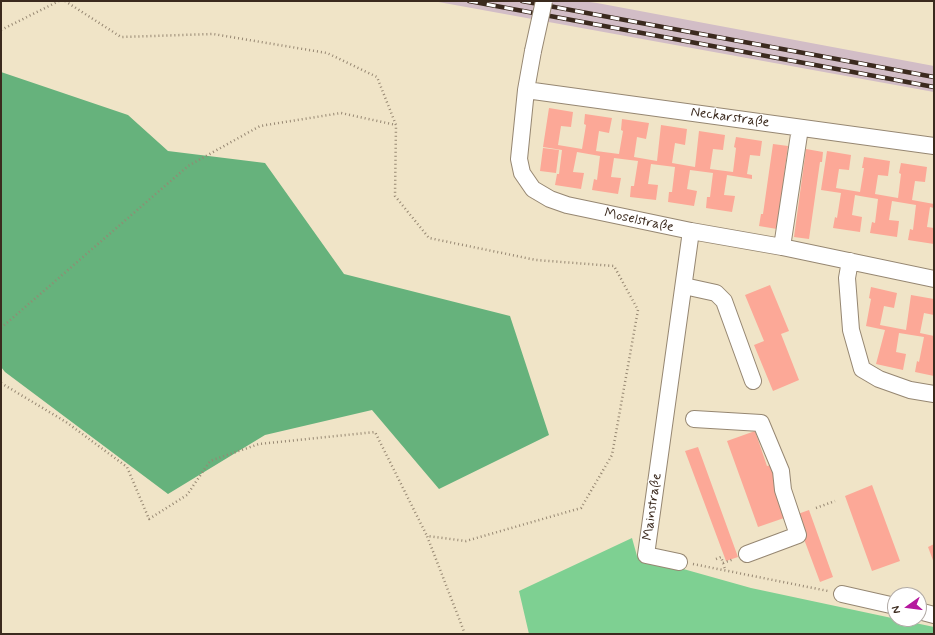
<!DOCTYPE html>
<meta charset="utf-8">
<style>
body{margin:0}
#map{position:relative;width:935px;height:635px;overflow:hidden;background:#f0e4c7;font-family:Mynerve,sans-serif}
canvas{display:block}
.frame{position:absolute;inset:0;border:2px solid #3b2a1e;pointer-events:none}
.north{position:absolute;left:887px;top:587px;width:40px;height:40px;box-sizing:border-box;background:#fff;border:1px solid #b1aaa5;border-radius:50%;rotate:256deg;font-size:11px;font-weight:700;line-height:16px;text-align:center;color:#3b2a1e}
.north::after{content:'';display:block;margin:auto;width:14px;height:18px;background:#b5179e;clip-path:polygon(50% 0,100% 100%,50% 72%,0 100%)}
</style>
<div id="map">
<canvas width="935" height="635"></canvas>
<div class="frame"></div>
<div class="north">N</div>
</div>
<script>
const context = document.querySelector('canvas').getContext('2d');
context.lineJoin = 'round';
function paint(path, color) { context.fillStyle = color; context.fill(path, 'evenodd'); }
const toPath = rows => new Path2D(rows.map(r => 'M' + r).join(''));
function trace(path, color, width, dash) { context.strokeStyle = color; context.lineWidth = width; context.lineCap = dash ? 'butt' : 'round'; context.setLineDash(dash || []); context.stroke(path); }
function write(font, color, halo, rows, align = 'center') {
  context.font = font + ' Mynerve,sans-serif'; context.lineWidth = 3; context.setLineDash([]); context.textBaseline = 'middle'; context.strokeStyle = halo; context.fillStyle = color; for (const [text, x, y, turn = 0] of rows) {
    context.save(); context.translate(x, y); context.rotate((+turn || 0) * Math.PI / 180); context.textAlign = isNaN(turn) ? turn : align; if (halo) context.strokeText(text, 0, 0); context.fillText(text, 0, 0); context.restore();
  }
}
const industrial = toPath([
 [433,1,582,1,597,3,934,66,934,92]
]);
const green = toPath([
 [632,538,637,556,751,588,934,627,934,634,529,634,519,591]
]);
const forest = toPath([
 [1,72,128,115,168,151,265,163,344,274,510,316,549,435,439,489,372,410,265,435,168,494,5,372,1,367]
]);
const building = toPath([
 [549,108,573,112,571,127,561,126,558,145,582,149,586,125,584,124,585,114,612,118,609,133,599,131,596,151,619,154,623,131,621,130,622,119,649,123,646,139,637,137,634,157,657,161,661,125,687,129,685,145,675,143,672,163,695,167,699,131,725,135,723,150,713,149,710,169,733,172,736,148,734,147,736,137,762,141,760,156,750,155,747,174,752,175,752,179,727,175,724,195,735,196,732,212,706,208,707,197,710,197,713,173,690,170,687,189,697,191,694,206,668,202,669,192,672,192,675,167,651,164,648,184,658,185,656,200,630,197,631,186,634,186,638,161,614,158,611,177,621,178,618,194,592,190,594,179,597,180,600,156,577,152,573,172,584,173,581,189,555,185,557,174,559,174,562,150,543,147],
 [773,144,788,146,777,229,759,226,761,214,763,214],
 [543,148,559,150,556,173,540,171],
 [806,149,823,152,822,162,820,162,809,239,794,237],
 [827,151,851,155,849,170,839,169,836,188,860,192,864,168,862,168,864,157,890,161,888,176,878,175,875,194,898,198,901,174,899,173,901,163,927,167,925,182,915,181,912,200,934,204,934,208,930,207,927,227,934,228,934,244,908,240,910,229,913,230,916,205,892,201,889,220,899,221,897,237,870,233,872,222,875,223,878,199,860,196,855,195,852,215,862,217,860,232,833,228,835,217,837,218,841,193,821,190],
 [770,285,789,331,781,334,799,380,773,391,754,345,764,341,745,295],
 [871,287,897,293,894,308,884,306,880,325,906,330,911,295,934,299,934,315,924,313,920,333,934,336,934,376,915,372,917,361,919,362,924,337,899,333,896,352,906,354,903,370,876,364,885,330,866,326,871,299,869,298],
 [755,431,767,466,771,465,777,481,774,482,787,517,758,527,727,441],
 [698,447,738,557,726,561,685,451],
 [872,485,900,561,872,571,845,496],
 [809,510,833,577,820,582,795,515],
 [934,544,934,563,928,547]
]);
const path = toPath([
 [65,1,121,37,213,34,327,53,377,77,396,125,395,196,429,238,536,260,614,266,638,310,612,455,581,508,466,541,427,536,465,634],
 [1,30,59,1],
 [1,328,188,166,260,126,341,113,396,125],
 [1,383,66,422,127,467,149,519,187,495,210,461,259,444,375,432,427,536],
 [816,508,835,501],
 [716,559,721,557,725,569],
 [723,563,734,559],
 [693,564,828,591]
]);
const minor = toPath([
 [533,51,526,90,519,159,522,173,533,189,550,199,567,205,691,231,782,247,934,279],
 [526,90,934,146],
 [782,247,800,128],
 [850,261,847,278,851,330,862,369,879,379,910,390,934,394],
 [684,286,716,293,724,301,753,381],
 [694,419,761,423,781,471,783,490,798,535,747,554],
 [679,562,646,555,691,231],
 [842,594,895,606],
 [919,611,934,615]
]);
const rail = toPath([
 [469,1,934,87],
 [522,1,934,77]
]);
const minorBridge = toPath([
 [533,51,544,1]
]);
const streetNames = [
 ["Neckarstraße",730,118,8],
 ["Moselstraße",639,221,12],
 ["Mainstraße",653,507,-82]
];
paint(industrial, '#d2bdc6');
paint(green, '#7ed092');
paint(forest, '#66b27c');
paint(building, '#fca897');
trace(minor, '#968772', 18);
trace(path, '#968772', 2.5, [1, 3]);
trace(minor, '#fff', 16);
trace(rail, '#3b2a1e', 4.5);
trace(rail, '#fff', 3, [9]);
trace(minorBridge, '#968772', 18, []);
trace(minorBridge, '#fff', 16);
write('14px', '#3b2a1e', '#fff', streetNames);
</script>
